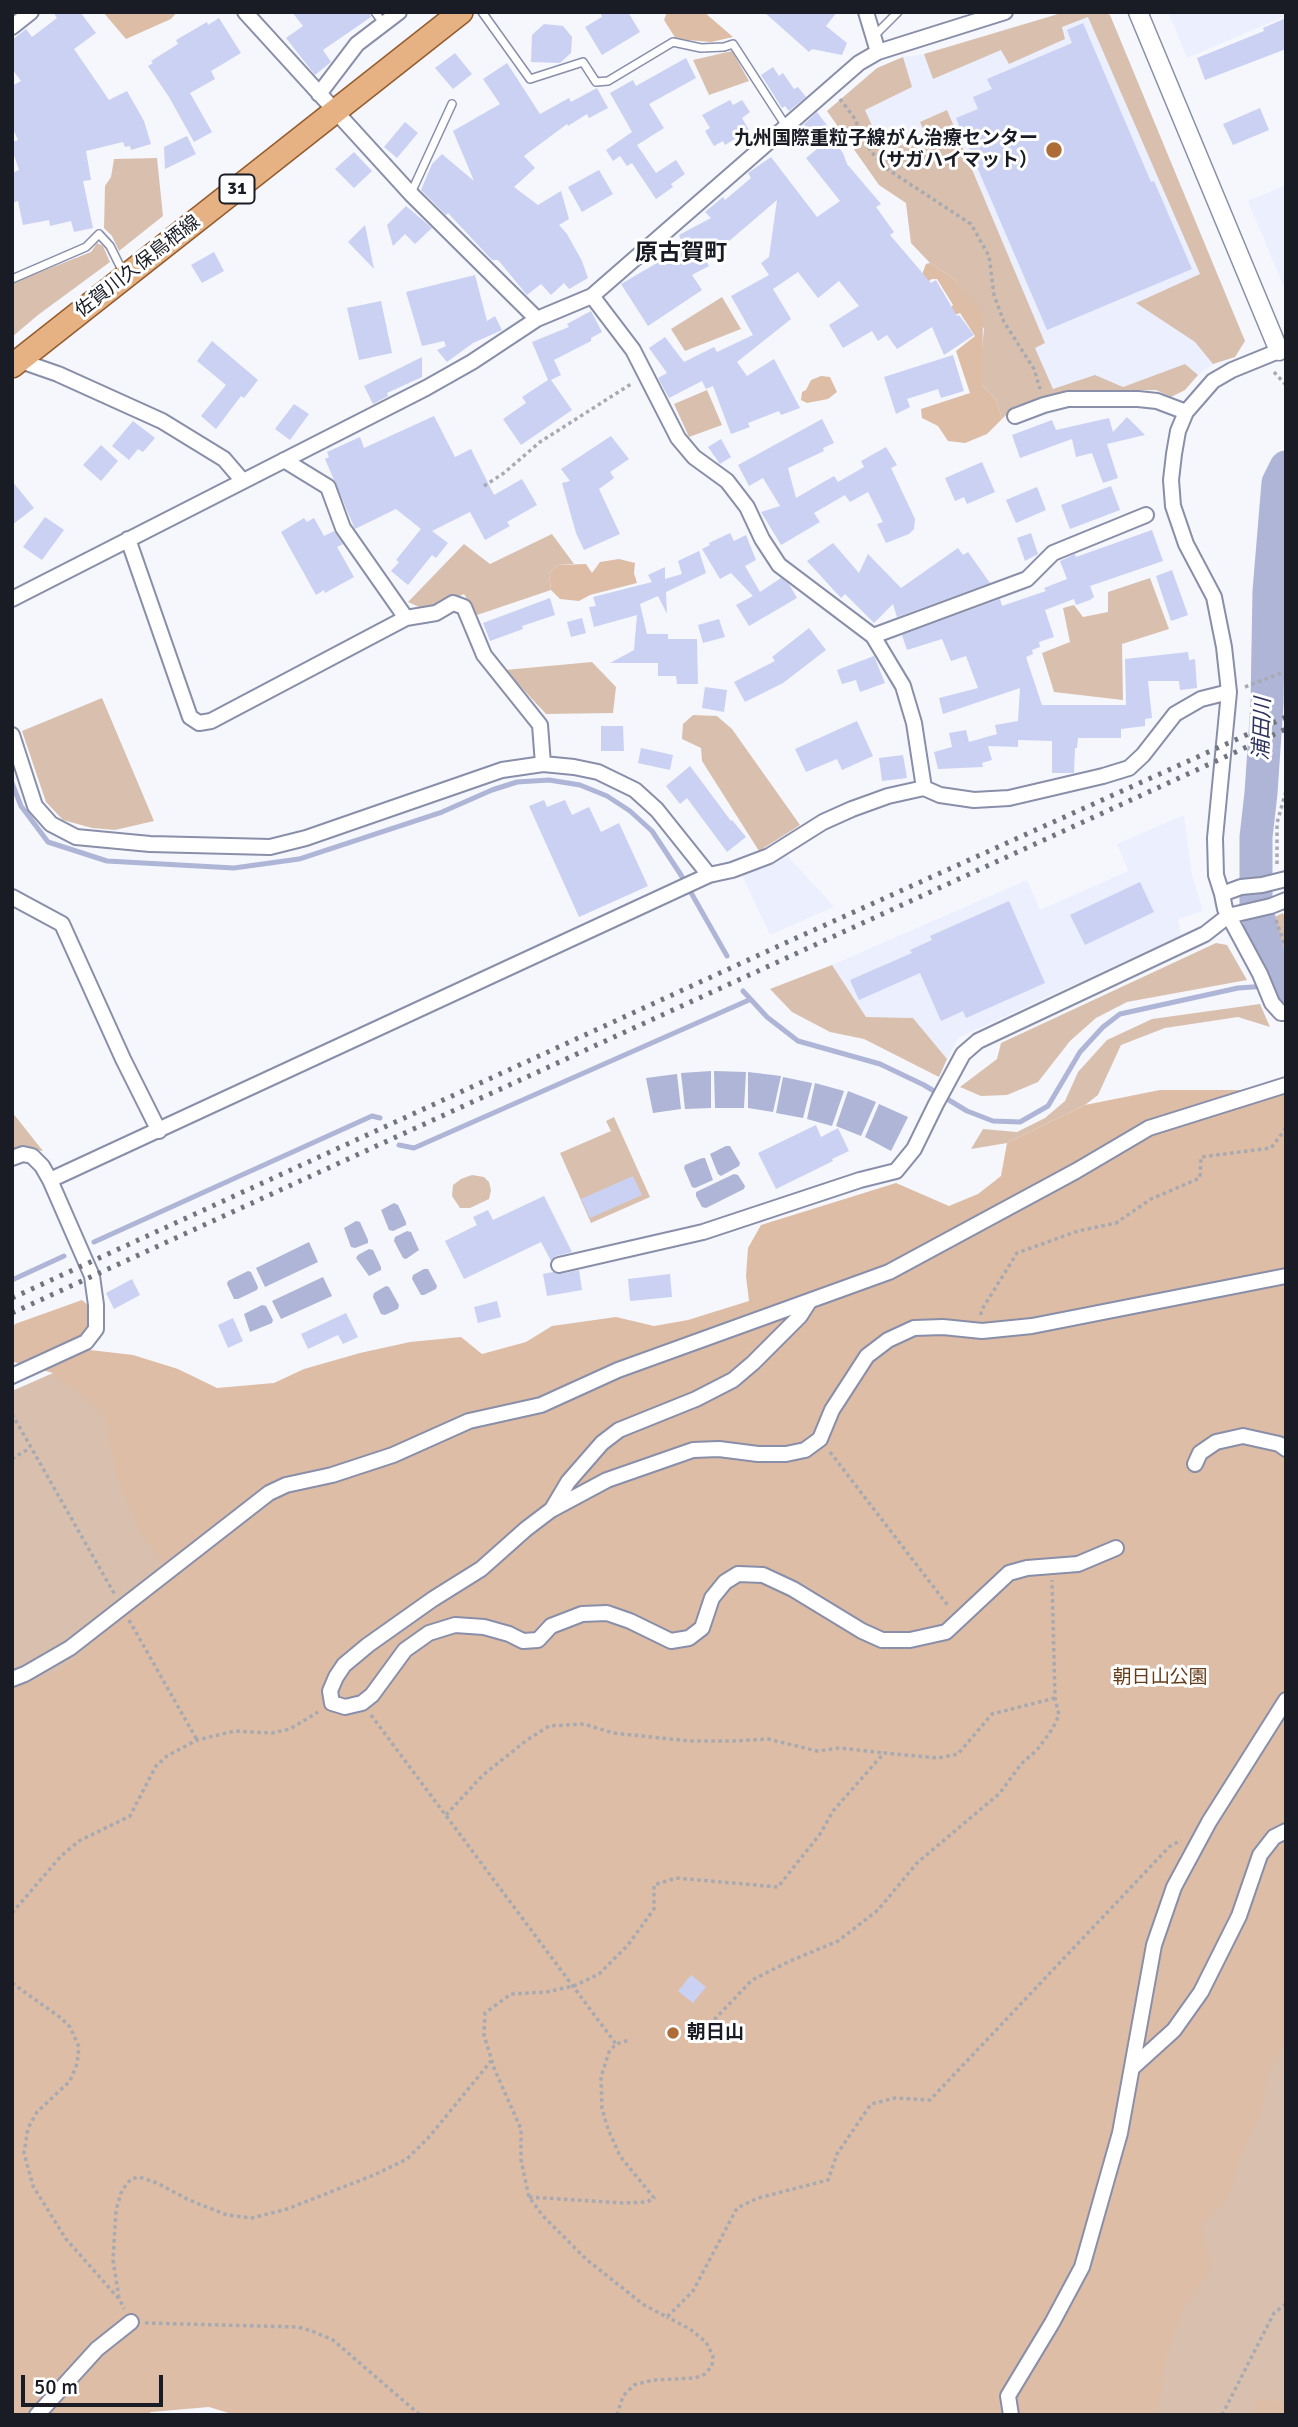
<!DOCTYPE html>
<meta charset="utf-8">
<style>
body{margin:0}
#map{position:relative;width:1298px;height:2427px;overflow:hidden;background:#f5f7fd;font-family:Signika,sans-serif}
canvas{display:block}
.frame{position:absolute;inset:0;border:14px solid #191b25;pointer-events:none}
.scale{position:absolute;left:21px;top:2375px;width:142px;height:32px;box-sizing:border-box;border:4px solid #191b25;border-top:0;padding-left:9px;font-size:21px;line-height:24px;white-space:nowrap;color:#191b25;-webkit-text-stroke:5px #fff;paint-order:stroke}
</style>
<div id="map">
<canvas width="1298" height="2427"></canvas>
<div class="frame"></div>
<div class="scale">50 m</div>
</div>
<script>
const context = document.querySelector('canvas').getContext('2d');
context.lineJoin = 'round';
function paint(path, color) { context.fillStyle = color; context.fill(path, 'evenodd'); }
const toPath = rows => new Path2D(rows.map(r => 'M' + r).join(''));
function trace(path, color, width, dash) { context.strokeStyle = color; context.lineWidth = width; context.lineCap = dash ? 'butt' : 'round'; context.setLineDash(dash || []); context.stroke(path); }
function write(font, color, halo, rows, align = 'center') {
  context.font = font + ' Signika,"Noto Sans JP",sans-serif'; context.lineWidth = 6; context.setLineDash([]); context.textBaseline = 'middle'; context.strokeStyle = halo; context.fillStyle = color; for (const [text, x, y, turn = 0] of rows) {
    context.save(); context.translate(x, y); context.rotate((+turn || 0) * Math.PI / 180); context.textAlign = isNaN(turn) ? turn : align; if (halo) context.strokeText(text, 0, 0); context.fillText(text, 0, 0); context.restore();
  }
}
const built = toPath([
 [1065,12,1103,12,1110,15,1245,341,1235,357,1213,364,1198,375,1185,390,1171,397,1156,390,1075,391,1015,406,1002,419,996,400,982,385,982,345,966,295,954,279,930,263,911,243,906,203,879,185,827,111,877,68,903,57,925,54],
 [1168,12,1286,12,1286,16,1187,58],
 [1286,185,1286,292,1248,201],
 [1184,815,1192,875,1203,911,1178,919,1181,935,958,1038,947,1059,913,1018,866,1017,832,965,1027,880,1040,910,1128,871,1117,844],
 [786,854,834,907,770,935,741,873]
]);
const green = toPath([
 [1065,12,1103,12,1110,15,1245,341,1235,357,1213,364,1195,342,1136,303,1200,274,1088,17,1062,27,1065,39,1009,64,1001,50,933,79,924,54],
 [732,51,749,81,709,95,693,60],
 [903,57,912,87,865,110,884,152,926,135,920,122,947,110,1045,343,1035,348,1053,389,1095,375,1123,387,1185,364,1198,375,1185,390,1171,397,1156,390,1075,391,1015,406,1002,419,996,400,982,385,981,361,984,329,966,295,954,279,930,263,911,243,906,203,879,185,827,111,877,68],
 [157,158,163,216,119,251,112,236,104,228,105,186,111,177,114,159],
 [97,243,103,246,110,262,38,315,12,337,12,283,91,252],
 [722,297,741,329,685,351,671,329],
 [707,390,722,425,689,437,674,404],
 [552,534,574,564,558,565,549,574,551,590,477,615,464,594,428,611,408,602,464,544,490,564],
 [1150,578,1169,629,1122,644,1123,700,1054,692,1042,653,1070,642,1063,608,1074,605,1083,617,1108,612,1108,592],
 [592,662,616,687,613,713,546,714,505,670],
 [102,698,154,821,115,830,92,828,63,820,46,802,22,731],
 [693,715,717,716,732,729,800,825,759,851,702,761,701,748,682,739,683,724],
 [1283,913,1286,921,1286,961,1272,918],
 [1216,943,1227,945,1247,980,1127,1002,1096,1018,1070,1041,1038,1082,1007,1095,981,1096,960,1087,997,1059,1001,1043],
 [832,965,866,1017,913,1018,947,1059,939,1077,864,1039,830,1032,792,1012,770,989],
 [1260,1004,1270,1027,1238,1017,1165,1028,1121,1045,1098,1095,1085,1105,1007,1143,971,1149,983,1129,1017,1132,1045,1118,1065,1101,1078,1072,1107,1040,1152,1019],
 [12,1112,43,1151,26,1149,12,1153],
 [614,1117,650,1197,591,1223,560,1153,611,1131,606,1121],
 [472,1175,484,1177,489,1182,491,1190,489,1199,470,1208,460,1208,452,1196,453,1185,461,1179],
 [95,1363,236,1562,12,1732,12,1391,53,1373],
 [1286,2013,1286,2415,1129,2415,1213,2161]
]);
const forest = toPath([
 [103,12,177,12,171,19,126,39],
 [667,12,704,12,733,37,711,42,676,39,664,20],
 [930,263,954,279,983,314,982,385,996,400,1002,419,987,434,965,443,948,441,938,426,922,418,921,409,970,393,956,351,975,336,960,313,955,315,950,308,953,305,937,279,932,279,923,285,921,277,926,264],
 [821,376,830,377,837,392,828,399,807,403,801,400,802,392,806,390,811,380],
 [619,559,635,563,634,573,637,583,590,595,579,601,560,599,551,590,549,574,558,565,586,564,592,573,600,562],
 [1160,1090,1286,1090,1286,2041,1269,2070,1261,2113,1238,2163,1233,2184,1225,2203,1201,2224,1212,2267,1183,2309,1165,2362,1158,2415,235,2415,209,2407,151,2412,147,2415,12,2415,12,1689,59,1671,172,1576,142,1535,118,1481,103,1411,53,1373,14,1362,12,1329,15,1324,82,1300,90,1307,88,1325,82,1334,90,1350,133,1355,178,1369,217,1388,274,1383,304,1369,360,1353,410,1342,461,1337,482,1354,526,1342,552,1326,616,1317,654,1326,688,1320,749,1301,746,1276,748,1248,761,1225,896,1183,949,1206,978,1194,1001,1176,1007,1143,1085,1105],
 [1256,2398,1286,2402,1286,2415,1255,2415]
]);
const water = toPath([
 [711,1071,711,1108,685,1109,681,1073],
 [714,1071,746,1072,744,1108,715,1108],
 [748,1072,781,1076,773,1112,748,1108],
 [677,1074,681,1109,653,1113,646,1078],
 [783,1077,812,1083,803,1118,776,1113],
 [815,1083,844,1091,832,1126,807,1119],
 [848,1091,876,1102,861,1136,836,1126],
 [879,1104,908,1117,891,1151,865,1137],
 [726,1146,730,1146,740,1163,739,1166,721,1176,718,1174,710,1154],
 [702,1158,705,1158,713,1180,695,1188,692,1187,684,1168,685,1165],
 [734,1174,738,1175,745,1186,744,1189,706,1208,702,1207,696,1196,696,1192],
 [394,1203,398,1205,406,1222,406,1225,393,1231,389,1230,381,1210],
 [356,1221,360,1222,368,1240,368,1243,355,1248,351,1247,344,1228],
 [407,1231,411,1232,419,1250,406,1259,403,1258,394,1241,395,1237],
 [309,1242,318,1262,265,1287,256,1268],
 [369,1249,373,1250,381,1267,381,1270,369,1276,356,1258,358,1255],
 [424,1269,428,1269,437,1286,436,1289,424,1295,421,1295,412,1279,413,1275],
 [248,1271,251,1272,258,1287,257,1290,238,1299,234,1299,227,1284,228,1281],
 [323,1277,332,1296,281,1319,272,1301],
 [386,1286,389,1287,399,1305,398,1309,385,1315,381,1314,373,1297,374,1293],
 [262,1305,266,1306,273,1320,272,1323,250,1332,244,1314]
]);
const stream = toPath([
 [12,783,21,806,48,842,107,861,234,868,299,859,442,812,492,790,517,782,549,780,580,785,607,796,630,811,652,831,681,875,727,956],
 [743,991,767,1017,798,1041,880,1064,924,1085,967,1111,993,1121,1020,1122,1048,1106,1080,1052,1103,1027,1120,1014,1238,988,1282,985],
 [399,1145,414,1148,749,1000],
 [94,1242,372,1116,380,1118],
 [12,1280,64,1256]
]);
const river = toPath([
 [1286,467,1278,483,1269,591,1267,704,1261,793,1256,837,1256,907,1268,954,1277,979,1282,985,1286,986]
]);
const building = toPath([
 [53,12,80,12,96,33,74,49,109,100,127,91,144,121,151,144,131,150,130,146,125,147,123,142,86,151,91,180,83,181,93,228,74,232,71,221,50,226,49,220,23,225,18,201,12,203,12,173,19,170,12,149,12,142,18,140,12,127,12,86,21,81,12,69,12,40,26,29,32,37,57,18],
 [292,12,369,12,371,17,323,50,331,62,315,75,286,38,303,26],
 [600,12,628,12,640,32,602,55,585,27,602,17],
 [764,12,837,12,826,26,847,43,842,55,812,49,809,52],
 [219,18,241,53,211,71,215,79,190,93,212,132,194,142,169,97,148,66,153,63,151,61,178,44,176,40,207,22,208,25],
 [1286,18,1286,49,1205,80,1197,58,1264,31,1263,28],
 [1083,23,1151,182,1154,181,1192,269,1047,330,956,118,978,109,973,97,992,89,987,79,1072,43,1067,30],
 [544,24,563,26,572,37,571,53,560,63,531,62,532,35],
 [455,53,472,74,453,89,435,68],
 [686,58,696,78,649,104,664,128,637,145,656,173,676,160,685,174,671,184,673,187,656,199,632,163,627,166,620,156,613,161,606,150,632,132,610,93,633,80,636,86],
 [507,63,540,114,569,98,571,102,597,88,608,108,589,118,587,114,568,126,567,124,524,156,535,168,514,187,538,205,561,191,569,219,559,225,567,234,582,261,588,278,569,289,564,283,551,295,541,284,527,295,498,260,492,260,448,213,446,215,421,190,432,164,442,154,474,181,453,131,500,104,483,79],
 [773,67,779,76,783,73,794,89,798,87,806,97,789,111,785,106,782,108,761,75],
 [730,100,733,105,742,100,750,112,742,118,749,130,725,145,723,141,714,146,705,131,710,128,702,115],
 [1260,108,1269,130,1233,145,1223,124],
 [817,112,829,128,825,131,843,153,847,164,881,204,876,207,894,232,890,235,931,283,936,280,957,316,959,315,974,335,944,355,932,327,897,349,887,335,878,341,872,331,843,348,829,325,859,306,839,281,818,298,798,272,773,289,791,319,737,362,747,376,774,359,800,408,781,415,779,411,748,423,750,427,731,434,713,386,706,389,702,381,669,398,658,378,667,373,649,348,665,337,684,362,714,347,717,352,753,335,731,296,769,275,761,263,769,257,777,200,728,242,727,240,702,254,709,266,692,275,702,290,648,326,621,284,657,263,654,259,681,240,679,235,711,218,705,212,723,197,725,200,751,178,748,173,771,157,817,217,840,201,806,158,817,149,801,127],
 [405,122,418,133,397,158,384,147],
 [187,136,196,154,165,169,164,147],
 [354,152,372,171,354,188,335,169],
 [599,170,613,194,582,212,568,187],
 [406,206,432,228,415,244,405,234,393,246,387,225],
 [365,225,374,269,348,242],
 [214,252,224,271,202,283,191,265],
 [475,275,487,321,495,316,502,330,473,343,447,362,437,350,446,346,444,341,422,346,406,292],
 [381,301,392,353,359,360,347,308],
 [591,311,602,332,591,338,591,341,554,360,561,375,551,380,572,410,521,445,503,419,526,403,522,397,548,380,532,342,569,327,567,324],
 [212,341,258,380,244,398,241,396,216,429,201,416,226,385,197,361],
 [953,355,964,391,941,398,938,389,907,399,910,407,896,414,884,377],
 [422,357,422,377,387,393,388,396,373,404,364,386],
 [294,404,309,414,290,440,275,429],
 [434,416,455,457,471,449,494,495,522,479,537,505,507,522,510,526,485,540,470,512,432,531,448,543,436,558,432,555,408,585,391,571,399,562,396,560,421,529,396,509,355,529,325,459,329,457,327,452,360,437,364,448],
 [1127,417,1145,435,1107,444,1118,478,1103,483,1092,453,1076,457,1072,439,1020,458,1012,435,1052,420,1056,430,1109,418,1113,432],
 [822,419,834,443,823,448,824,451,788,468,796,498,834,476,838,482,864,467,861,461,886,447,897,465,891,468,915,519,914,529,909,534,886,543,877,524,883,522,868,492,850,502,845,495,814,513,820,522,781,545,761,512,780,506,763,478,749,486,738,465],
 [133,421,155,438,143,452,138,449,129,460,112,446],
 [611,436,629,459,610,472,614,478,599,489,620,534,584,550,576,533,562,483,570,481,561,469],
 [721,439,731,457,720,464,708,447],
 [101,445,118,461,101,481,83,465],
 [982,462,995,492,967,504,964,497,955,501,945,478],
 [12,481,34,508,12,525],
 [1111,486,1120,510,1070,529,1061,505],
 [1037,487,1046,510,1016,523,1006,500],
 [45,517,64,530,42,560,23,547],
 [304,518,307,522,314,518,324,536,334,531,343,544,337,547,354,577,325,593,324,590,316,595,281,532],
 [1152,530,1163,561,1090,586,1094,597,1090,600,1076,605,1074,599,1045,610,1054,637,1039,642,1040,647,1032,650,1033,654,1026,657,1042,705,1126,705,1125,659,1188,652,1189,660,1195,659,1197,688,1180,690,1179,681,1148,681,1152,718,1145,719,1145,726,1121,729,1121,738,1078,738,1077,748,1075,748,1074,773,1052,773,1052,741,1018,740,1018,747,988,746,992,760,982,763,983,767,938,769,934,752,952,747,949,733,966,730,969,742,997,734,995,725,1018,721,1020,688,943,714,939,698,978,688,966,656,951,661,942,639,907,650,902,635,1000,599,1002,606,1046,591,1044,588,1067,579,1060,561,1075,554,1076,557],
 [730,533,734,541,746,535,756,560,745,566,760,592,781,578,789,584,797,598,749,626,736,605,753,596,731,573,720,579,702,549,710,545,709,543],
 [1031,533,1038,554,1025,561,1017,538],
 [833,543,859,573,868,554,901,588,958,548,963,555,968,552,990,583,897,617,893,604,874,623,845,594,841,598,807,561],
 [699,551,706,573,666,592,667,614,658,596,640,604,647,634,668,634,668,639,697,639,698,684,677,684,676,676,658,676,658,663,610,663,634,650,637,615,594,627,589,607,596,606,593,597,652,582,648,575,665,567,665,579,682,574,678,561],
 [1172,570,1188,615,1171,621,1156,576],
 [550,598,555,615,522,626,523,629,490,641,483,623],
 [582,618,586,633,571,637,567,622],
 [719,619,725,637,703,643,698,625],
 [809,628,826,650,783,683,745,702,734,682,775,661,772,657],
 [874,656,885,683,860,692,856,680,842,684,837,670],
 [705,687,727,690,724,712,702,708],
 [857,721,873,756,842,770,837,759,806,772,795,749],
 [601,726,623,726,624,751,601,751],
 [641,748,673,755,670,770,638,763],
 [903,755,907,778,882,781,879,758],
 [690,766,731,821,732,820,746,837,727,852,687,798,680,804,666,786],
 [544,800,547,807,565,800,572,815,589,807,601,832,619,823,648,886,579,917,529,806],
 [1140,882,1154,912,1085,945,1070,915],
 [1009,901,1045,983,966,1018,963,1011,941,1021,920,973,859,1000,850,980,912,953,910,950,932,940,930,936],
 [816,1125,821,1137,838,1128,849,1151,832,1159,833,1161,776,1189,758,1153],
 [633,1176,642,1195,590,1218,581,1199],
 [544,1196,572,1252,556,1256,551,1261,541,1242,464,1279,445,1241,477,1225,473,1217,488,1210,493,1220],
 [579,1270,582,1290,547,1296,543,1274,553,1272,561,1274],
 [670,1274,672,1297,630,1301,628,1279],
 [132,1279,140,1295,114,1309,106,1293],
 [497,1301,501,1317,478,1323,474,1307],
 [346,1313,358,1337,343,1344,338,1335,308,1349,301,1334],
 [233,1318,243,1341,228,1348,218,1325],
 [691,1975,706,1987,693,2003,678,1991]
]);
const path = toPath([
 [840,99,853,116,870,150,884,167,971,224,989,256,994,295,1004,322,1034,369,1040,389],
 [1274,372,1286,385],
 [484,486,504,473,540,442,631,384],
 [1245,687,1286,671],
 [1277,864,1277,823,1286,791],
 [1276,920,1286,948],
 [981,1315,981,1311,1017,1253,1078,1231,1116,1223,1151,1199,1200,1178,1201,1157,1271,1148,1286,1128],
 [12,1414,115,1595],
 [830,1452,949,1607],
 [12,1459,30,1448],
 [129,1620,197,1740],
 [1055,1698,992,1714,958,1754,938,1758,884,1753,833,1811,820,1834,778,1887,676,1878,654,1885,654,1909,628,1945,599,1974,574,1986,546,1992,511,1994,485,2013,484,2035,494,2068,521,2129,521,2160,529,2197,543,2216,586,2259,644,2305,667,2317,693,2291,737,2208,758,2198,828,2180,837,2154,871,2104,895,2098,930,2100,1169,1847,1181,1840],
 [371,1715,616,2044],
 [446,1815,483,1775,527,1740,549,1726,584,1724,613,1733,690,1741,733,1741,768,1739,817,1751,840,1748,884,1753],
 [12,1913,61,1856,79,1841,130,1816,156,1766,167,1756,197,1740,235,1731,272,1733,290,1729,318,1712],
 [12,1983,61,2018,70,2027,79,2047,77,2064,70,2081,37,2112,28,2128,24,2153,33,2186,66,2239,120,2300,124,2309],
 [695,2040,752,1980,790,1961,838,1941,878,1910,917,1863,1000,1793,1021,1764,1037,1750,1053,1728,1059,1715,1055,1698,1052,1580],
 [529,2197,623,2203,647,2202,654,2198,620,2156,608,2129,602,2108,601,2077,609,2052,616,2044,629,2040],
 [119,2298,113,2260,116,2210,122,2190,131,2179,139,2177,157,2183,189,2200,227,2215,252,2218,287,2209,374,2175,407,2159,430,2136,491,2061],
 [145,2323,298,2327,312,2331,333,2340,420,2415],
 [617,2415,623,2396,634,2385,653,2380,695,2378,705,2374,712,2366,713,2356,706,2342,690,2329,667,2317],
 [1222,2415,1274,2313,1286,2304]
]);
const service = toPath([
 [375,12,383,23],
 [482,12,530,79,583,62,596,82,608,81,673,42,701,48,724,47,733,44,786,126],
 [874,36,898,12],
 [411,193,452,104],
 [12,279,86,247,99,234,110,246,124,274]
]);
const minor = toPath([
 [245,12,411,194,537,319],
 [866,12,878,52],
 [12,27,31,12],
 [319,94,357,44,399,12],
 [592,296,633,350,678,438,694,457,727,481,747,507,762,539,779,565,873,636,903,686,914,723,924,788],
 [15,359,58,374,162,421,224,459,242,480],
 [1015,416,1044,405,1068,399,1138,399,1157,401,1186,412],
 [284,460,328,487,343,528,406,618],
 [128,539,190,717,199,723,211,721,406,618,436,613,453,603,464,607,484,655,540,725,543,764],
 [12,599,426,388,472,362,537,319,592,296,859,63,878,52,1005,12],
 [873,636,1027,579,1053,553,1146,515],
 [1229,692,1224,647,1214,597,1186,544,1173,506,1171,480,1174,454,1178,431,1186,412,1213,381,1232,370,1286,348],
 [12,735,35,806,51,824,76,837,150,844,270,847,306,838,502,770,543,764,574,767,598,772,635,790,657,810,709,875],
 [1222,894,1241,887,1262,885,1286,879],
 [12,897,62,924,123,1059,159,1131],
 [12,1158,23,1154,32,1156,42,1166,50,1180,92,1276,96,1305,96,1329,86,1342,12,1376],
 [50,1180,709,875,732,870,769,856,823,822,852,809,888,796,924,788,940,795,974,800,1009,798,1103,776,1129,768,1143,755,1175,714,1201,699,1229,692,1215,838,1216,875,1222,894,1225,909,1260,974,1272,1003,1281,1013,1286,1013],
 [559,1265,703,1232,860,1180,896,1171,914,1149,936,1104,963,1054,978,1041,1205,934,1228,916,1271,906,1286,900],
 [1195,1464,1200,1453,1216,1442,1243,1436,1279,1444,1286,1449],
 [552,1509,568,1482,602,1443,619,1430,696,1399,733,1380,753,1363,800,1316,809,1302],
 [1116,1548,1078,1564,1027,1568,1009,1573,946,1632,910,1640,882,1640,862,1631,793,1589,763,1575,738,1574,725,1582,712,1598,702,1628,689,1638,671,1641,630,1621,607,1613,582,1614,551,1626,538,1640,523,1641,509,1634,484,1627,455,1625,429,1633,405,1650,372,1695,362,1703,345,1707,332,1703,330,1691,336,1677,344,1665,368,1645,433,1599,481,1569,526,1529,551,1510,607,1480,693,1450,719,1449,758,1454,786,1454,805,1450,820,1439,832,1410,867,1356,888,1340,914,1328,943,1327,982,1331,1032,1326,1286,1276],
 [12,1679,25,1674,70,1648,269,1493,286,1485,332,1475,393,1455,469,1421,541,1405,618,1370,889,1272,1076,1171,1149,1128,1286,1085],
 [1132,2068,1174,2030,1201,1992,1239,1916,1260,1855,1274,1837,1286,1831],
 [37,2415,97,2349,131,2322],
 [1011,2415,1008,2396,1052,2323,1082,2267,1120,2133,1154,1945,1174,1887,1209,1822,1286,1700]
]);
const tertiary = toPath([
 [1138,12,1279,351]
]);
const primary = toPath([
 [12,366,461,12]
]);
const rail = toPath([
 [12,1298,783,944,1286,717],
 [12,1313,1286,729]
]);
const markers = [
 [1054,150,9,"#ae6d37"],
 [673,2033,7,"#ae6d37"]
];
const shields = [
 [237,189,35]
];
const shieldNames = [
 ["31",237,189]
];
const poiNames = [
 ["九州国際重粒子線がん治療センター",1038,139],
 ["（サガハイマット）",1038,161],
 ["朝日山",687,2033,"left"]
];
const streetNames = [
 ["佐賀川久保鳥栖線",138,267,-38]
];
const parkNames = [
 ["朝日山公園",1160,1678]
];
const waterNames = [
 ["浦田川",1263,729,-88]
];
const quarterNames = [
 ["原古賀町",681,254]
];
paint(built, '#eceffe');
paint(green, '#d9c0ae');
paint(forest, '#ddbda6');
paint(water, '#aeb5d6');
trace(stream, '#aeb5d6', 5);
trace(river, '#aeb5d6', 33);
paint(building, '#cad1f3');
trace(service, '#898ea9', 10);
trace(minor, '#898ea9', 18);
trace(tertiary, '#898ea9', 21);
trace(primary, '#945c2d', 26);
trace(path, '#a8aab1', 3.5, [3.5, 3.5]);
trace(service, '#fff', 7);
trace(minor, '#fff', 14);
trace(tertiary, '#fff', 18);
trace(primary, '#e6b283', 23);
trace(rail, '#73757e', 5, [3.5, 7]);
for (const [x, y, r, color] of markers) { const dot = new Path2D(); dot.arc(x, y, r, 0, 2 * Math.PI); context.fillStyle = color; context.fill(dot); trace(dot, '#fff', 2.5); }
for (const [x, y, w] of shields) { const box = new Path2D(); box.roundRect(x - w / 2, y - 14.5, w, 29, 5); context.fillStyle = '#fff'; context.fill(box); trace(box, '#191b25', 2); }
write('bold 18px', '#191b25', null, shieldNames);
write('bold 19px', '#191b25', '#fff', poiNames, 'right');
write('19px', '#191b25', '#fff', streetNames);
write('19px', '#673d19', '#fff', parkNames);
write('italic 21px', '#2e335f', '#fff', waterNames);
write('bold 23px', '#191b25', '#fff', quarterNames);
</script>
